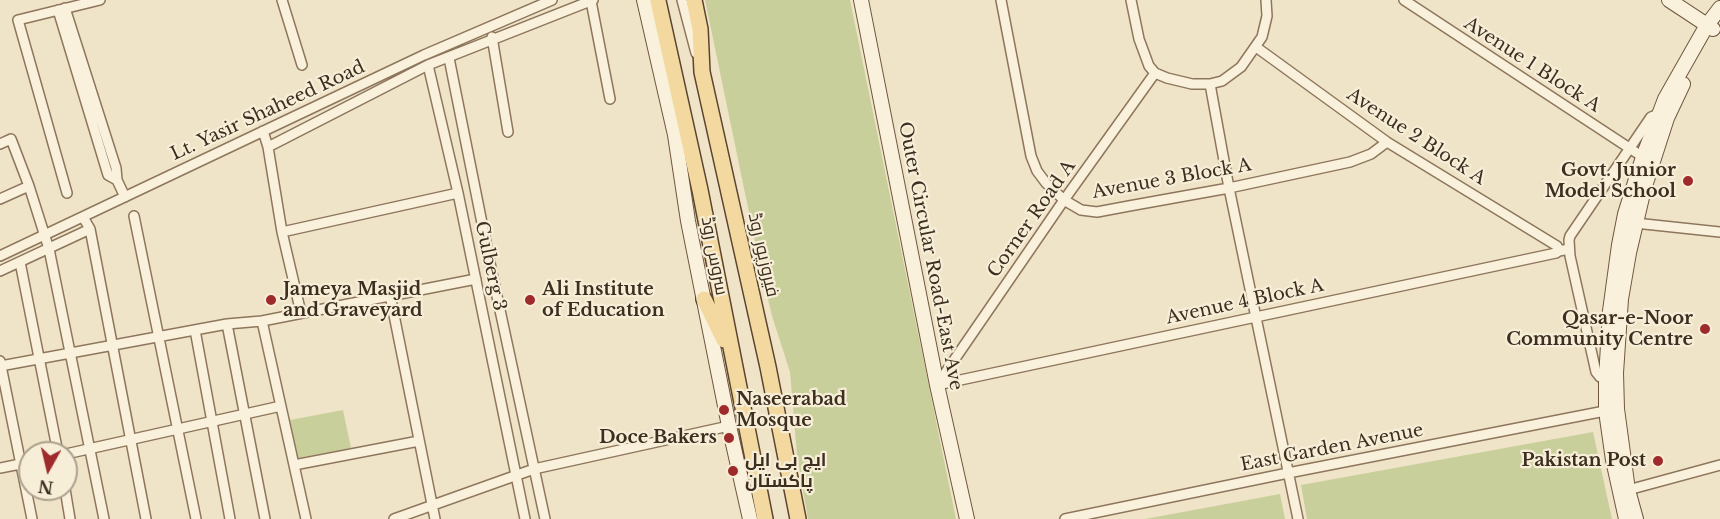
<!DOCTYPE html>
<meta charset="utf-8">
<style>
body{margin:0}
#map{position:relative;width:1720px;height:519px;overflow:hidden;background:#f0e4c8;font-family:"Libre Baskerville",serif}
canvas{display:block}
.north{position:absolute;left:18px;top:441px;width:60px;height:60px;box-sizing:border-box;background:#f7eed8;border:2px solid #ada18e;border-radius:50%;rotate:188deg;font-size:16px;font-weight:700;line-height:24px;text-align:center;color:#3d2e20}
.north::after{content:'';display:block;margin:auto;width:21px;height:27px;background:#9e2a2b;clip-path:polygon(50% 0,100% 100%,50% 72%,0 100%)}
</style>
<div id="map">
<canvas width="1720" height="519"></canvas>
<div class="north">N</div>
</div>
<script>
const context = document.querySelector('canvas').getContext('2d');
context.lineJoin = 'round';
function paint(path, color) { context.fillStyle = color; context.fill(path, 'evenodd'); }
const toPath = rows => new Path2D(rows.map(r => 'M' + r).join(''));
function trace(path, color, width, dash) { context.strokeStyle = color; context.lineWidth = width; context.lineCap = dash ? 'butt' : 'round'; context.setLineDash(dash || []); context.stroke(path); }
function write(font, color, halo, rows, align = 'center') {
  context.font = font + ' "Libre Baskerville",Cairo,serif'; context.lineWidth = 4.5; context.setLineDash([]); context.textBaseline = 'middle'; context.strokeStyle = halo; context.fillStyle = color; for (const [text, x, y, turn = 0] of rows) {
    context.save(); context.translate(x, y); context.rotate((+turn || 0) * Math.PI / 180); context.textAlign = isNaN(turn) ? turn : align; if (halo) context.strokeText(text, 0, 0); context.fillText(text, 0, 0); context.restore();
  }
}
const green = toPath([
 [705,0,850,0,956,519,808,519,797,455,790,372,772,316,758,256],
 [343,410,351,448,298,458,290,420],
 [1593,432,1612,519,1307,519,1301,485],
 [1280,494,1285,519,1145,519]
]);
const street = toPath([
 [282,0,302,65],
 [682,0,696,53],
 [1001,0,1031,156,1037,171,1046,183,1064,200,1081,210,1097,212,1129,206,1229,188,1350,162,1371,154,1387,142],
 [1131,0,1139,39,1149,66,1155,73,1167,78,1192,84,1210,84,1222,81,1241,67,1262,37,1267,16,1266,0],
 [1404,0,1643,157],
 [591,1,610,99],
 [65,8,116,168,117,180,125,197],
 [58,10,108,175,117,180],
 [492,37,508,132],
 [1256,47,1387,142,1557,246,1559,251],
 [449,58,492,273,545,519],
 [428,65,458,193,525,519],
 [1210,84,1229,188,1298,519],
 [263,131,268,147,282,232,301,313],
 [0,144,11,139,29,186,49,249,104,519],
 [268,147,428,65,593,0],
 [67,193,18,20,100,0],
 [0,199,29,186],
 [134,216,196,519],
 [83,217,90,229,146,519],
 [1635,223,1720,232],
 [282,232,458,193],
 [0,256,424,55,552,0],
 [20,262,58,453],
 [0,271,90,229],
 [390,295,435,519],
 [262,321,306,519],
 [227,324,265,519],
 [195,330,230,519],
 [0,361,32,519],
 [0,366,227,324,262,321,476,279],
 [1606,377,1600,377,1596,372,1570,256,1569,240,1570,236,1651,117,1659,114,1662,116],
 [937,385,1556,253,1559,251,1569,249],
 [937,385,1064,200,1155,73],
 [66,454,281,406],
 [294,465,419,441],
 [0,468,30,462],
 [65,489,70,519],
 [1628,490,1720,465],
 [394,519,534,469,729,426],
 [1065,519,1288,473,1610,410]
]);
const secondary = toPath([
 [644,0,675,135,688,221,729,426,750,519],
 [861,0,937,385,967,519],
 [1669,0,1713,29],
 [1626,519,1613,460,1606,411,1606,379,1610,311,1619,245,1625,214,1643,157,1665,99,1707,25,1720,8],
 [1636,519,1628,490,1617,409,1616,373,1621,299,1629,253,1644,189,1667,118,1683,84]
]);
const primary = toPath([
 [694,0,700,29,702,72,768,367,798,519],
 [658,1,700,190,765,519],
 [704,299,724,340]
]);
const markers = [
 [1688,181,6,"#9e2a2b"],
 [271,300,6,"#9e2a2b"],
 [530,300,6,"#9e2a2b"],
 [1705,329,6,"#9e2a2b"],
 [724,410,6,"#9e2a2b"],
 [729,438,6,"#9e2a2b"],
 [1658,461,6,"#9e2a2b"],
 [733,471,6,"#9e2a2b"]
];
const streetNames = [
 ["Avenue 1 Block A",1532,65,33],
 ["Lt. Yasir Shaheed Road",268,111,-25],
 ["Avenue 2 Block A",1416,137,33],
 ["Avenue 3 Block A",1172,179,-10],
 ["Corner Road A",1032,219,-55],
 ["فیروزپور روڈ",763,255,77],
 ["سروس روڈ",714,256,79],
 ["Outer Circular Road-East Ave",930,256,79],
 ["Gulberg 3",490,266,78],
 ["Avenue 4 Block A",1245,302,-12],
 ["East Garden Avenue",1332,448,-11]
];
const poiNames = [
 ["Govt. Junior",1676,171],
 ["Model School",1676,192],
 ["Jameya Masjid",283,290,"left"],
 ["and Graveyard",283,311,"left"],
 ["Ali Institute",542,290,"left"],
 ["of Education",542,311,"left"],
 ["Qasar-e-Noor",1693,319],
 ["Community Centre",1693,340],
 ["Naseerabad",736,400,"left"],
 ["Mosque",736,421,"left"],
 ["Doce Bakers",717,438],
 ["ایچ بی ایل",745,461,"left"],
 ["پاکستان",745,482,"left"],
 ["Pakistan Post",1646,461]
];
paint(green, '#c9cf9b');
trace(street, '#8d765c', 12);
trace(secondary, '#6f573f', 16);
trace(primary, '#5b4430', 18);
trace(street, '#faf1dc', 9);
trace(secondary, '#faf1dc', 14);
trace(primary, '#f3d9a0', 15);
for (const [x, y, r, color] of markers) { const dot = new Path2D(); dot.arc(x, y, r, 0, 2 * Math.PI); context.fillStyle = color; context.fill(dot); trace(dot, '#f7eed8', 2); }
write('18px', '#3d2e20', '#f7eed8', streetNames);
write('bold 18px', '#3d2e20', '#f7eed8', poiNames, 'right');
</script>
